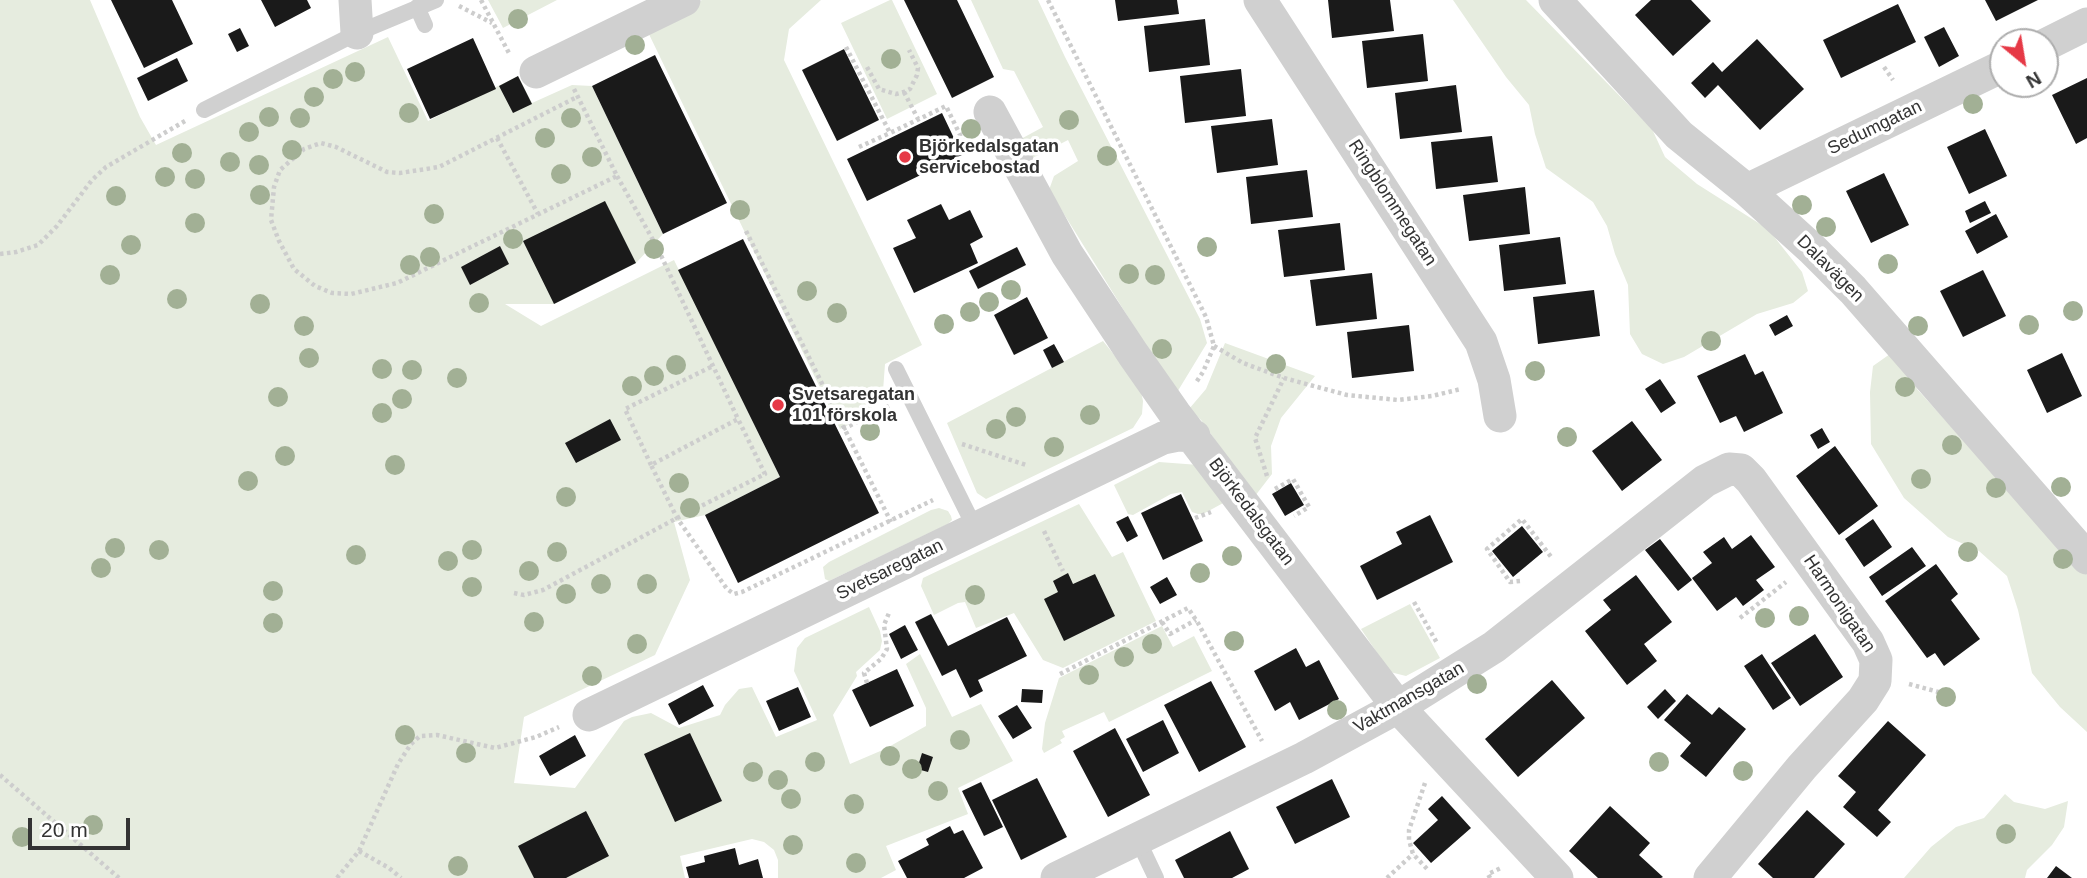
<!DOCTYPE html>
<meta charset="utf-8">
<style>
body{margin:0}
#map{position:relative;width:2087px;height:878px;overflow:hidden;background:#fff;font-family:Arial,sans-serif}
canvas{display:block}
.north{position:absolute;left:1989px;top:28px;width:70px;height:70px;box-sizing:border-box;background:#fff;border:2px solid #adadad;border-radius:50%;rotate:150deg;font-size:19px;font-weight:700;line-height:28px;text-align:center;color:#333}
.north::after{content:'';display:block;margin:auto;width:24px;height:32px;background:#e63946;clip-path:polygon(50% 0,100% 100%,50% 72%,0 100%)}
.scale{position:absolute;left:28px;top:818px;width:102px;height:32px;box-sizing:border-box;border:4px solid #333;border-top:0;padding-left:9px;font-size:21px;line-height:24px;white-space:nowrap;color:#333;-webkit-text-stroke:5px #fff;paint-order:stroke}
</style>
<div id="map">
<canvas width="2087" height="878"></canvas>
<div class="north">N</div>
<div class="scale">20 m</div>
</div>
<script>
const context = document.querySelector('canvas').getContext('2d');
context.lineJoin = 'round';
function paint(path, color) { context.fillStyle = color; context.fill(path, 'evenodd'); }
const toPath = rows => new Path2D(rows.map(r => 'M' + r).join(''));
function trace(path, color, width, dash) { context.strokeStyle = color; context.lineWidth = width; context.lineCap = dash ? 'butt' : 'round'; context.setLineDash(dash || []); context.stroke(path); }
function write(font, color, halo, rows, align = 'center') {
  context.font = font + ' Arial,sans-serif'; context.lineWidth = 7; context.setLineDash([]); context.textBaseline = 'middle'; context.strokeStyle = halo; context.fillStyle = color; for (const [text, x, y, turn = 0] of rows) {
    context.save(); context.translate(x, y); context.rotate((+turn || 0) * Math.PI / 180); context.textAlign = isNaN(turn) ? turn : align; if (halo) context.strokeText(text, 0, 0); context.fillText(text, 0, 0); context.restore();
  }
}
const green = toPath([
 [0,0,90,0,140,117,156,145,388,37,428,121,518,76,532,103,572,85,592,86,663,234,636,263,554,304,505,304,541,326,674,260,780,477,705,515,674,522,690,580,655,655,524,717,514,783,575,788,624,721,632,717,651,713,679,728,720,715,725,705,739,689,752,687,776,737,817,720,794,671,797,648,805,638,869,607,880,631,882,641,880,650,856,672,857,676,833,715,850,764,885,749,926,726,926,708,906,664,920,654,952,717,981,704,1013,761,958,788,968,814,886,846,896,870,881,878,778,878,778,860,774,850,764,842,752,839,680,856,685,878,0,878],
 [488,0,557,0,503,28],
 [702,0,821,0,789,29,784,60,922,345,885,364,883,391,866,416,840,429,645,26],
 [890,0,892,0,937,94,887,119,841,23],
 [971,0,1038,0,1065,57,1200,319,1207,343,1176,394,1049,190,1054,176,1078,161,1068,140,1031,159,1019,140,1043,127,1014,71,1003,69],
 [1453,0,1526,0,1652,129,1665,157,1697,184,1768,229,1802,272,1808,291,1793,303,1757,314,1684,357,1663,364,1642,354,1630,334,1628,285,1615,254,1607,226,1593,202,1546,168,1535,134,1529,105,1506,77],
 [1103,341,1140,387,1143,401,1142,414,1133,428,986,499,977,493,947,423],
 [1225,343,1315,376,1281,418,1271,446,1272,474,1255,496,1201,420,1189,409,1206,389],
 [1890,354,1910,370,1917,389,1957,433,2042,517,2087,575,2087,732,2060,707,2032,673,2018,610,2007,576,1979,551,1948,537,1904,498,1871,444,1870,392,1873,366],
 [1159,462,1199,465,1225,502,1203,514,1198,514,1192,512,1182,492,1171,494,1133,515,1128,514,1114,485],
 [1079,504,1112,557,1123,552,1156,621,1063,668,1043,660,1014,613,976,628,965,602,958,603,934,615,921,586,923,578],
 [939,508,948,511,951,516,952,520,948,524,829,581,825,579,823,567,829,562,931,510],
 [1410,604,1440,658,1406,676,1390,672,1361,629],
 [1162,626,1173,647,1194,636,1212,671,1109,722,1104,712,1062,731,1065,737,1060,740,1062,743,1044,753,1042,749,1045,723,1059,678],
 [2005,794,2014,802,2045,809,2068,801,2064,827,2052,845,2027,870,2025,878,1904,878,1931,847,1956,827,1984,818]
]);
const building = toPath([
 [111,0,172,0,193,44,144,68],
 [261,0,307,0,311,8,275,27],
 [904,0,957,0,994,77,952,98],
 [1115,0,1177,0,1179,14,1118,21],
 [1328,0,1390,0,1394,31,1332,38],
 [1651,0,1691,0,1711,21,1673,56,1635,15],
 [1985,0,2038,0,1996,21],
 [1898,4,1916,42,1841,78,1823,40],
 [1205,19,1210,65,1149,72,1144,26],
 [1944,27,1959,56,1939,67,1924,37],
 [240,28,249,46,237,52,228,34],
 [1423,34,1428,81,1367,88,1362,41],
 [473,38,496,89,430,119,407,69],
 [1757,39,1804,89,1760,130,1718,85,1705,98,1691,83,1713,62,1722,72],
 [844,49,879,120,837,141,802,70],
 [655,55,727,203,663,234,592,86],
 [177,58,188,81,148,101,137,78],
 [1241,69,1246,116,1185,123,1180,76],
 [518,76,532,104,513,113,499,86],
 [2087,78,2087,138,2076,144,2052,95],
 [1456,85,1462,132,1400,139,1395,93],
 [942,113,962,155,867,201,847,159],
 [1272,119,1278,165,1217,173,1211,126],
 [1985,129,2007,176,1969,194,1947,147],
 [1492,136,1498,182,1436,189,1431,142],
 [1307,170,1313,217,1251,224,1246,177],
 [1884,173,1909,225,1871,243,1846,191],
 [1525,187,1530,234,1469,241,1463,195],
 [605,201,636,263,554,304,523,241],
 [1985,201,1991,213,1970,223,1965,211],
 [941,204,949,220,970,210,983,237,970,244,978,263,914,293,893,248,916,238,907,220],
 [1996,214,2008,237,1977,254,1965,231],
 [1340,223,1345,270,1284,277,1278,230],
 [1560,237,1566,284,1504,291,1499,245],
 [743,239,879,513,738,583,705,515,780,477,678,270],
 [500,246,509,264,470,285,461,267],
 [1017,247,1026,265,978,289,969,271],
 [1983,270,2006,316,1963,337,1940,291],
 [1372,273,1377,319,1316,326,1310,280],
 [1594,290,1600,336,1538,344,1533,297],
 [1027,297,1048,338,1014,355,994,315],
 [1787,315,1793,326,1775,336,1769,325],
 [1409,325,1414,371,1352,378,1347,332],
 [1054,344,1064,362,1052,368,1043,350],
 [2062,353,2082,396,2047,413,2027,370],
 [1745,354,1755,375,1763,371,1783,413,1744,432,1736,416,1720,423,1697,376],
 [1660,379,1676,403,1661,413,1645,389],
 [610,419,621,440,576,463,565,443],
 [1632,421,1662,460,1622,491,1592,451],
 [1822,428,1830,442,1818,449,1810,435],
 [1835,446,1878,506,1839,535,1796,476],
 [1291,483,1304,505,1285,516,1272,494],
 [1181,494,1203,541,1163,560,1141,513],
 [1430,515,1453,562,1377,600,1360,566,1402,544,1396,532],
 [1128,516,1138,536,1127,542,1116,522],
 [1873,519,1892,547,1864,567,1845,539],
 [1522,526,1543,552,1513,577,1492,551],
 [1751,535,1775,567,1756,580,1764,590,1743,606,1736,597,1717,611,1692,578,1712,563,1703,552,1724,537,1732,549],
 [1660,539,1692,580,1678,591,1645,550],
 [1912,547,1926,566,1882,596,1869,577],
 [1936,564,1958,594,1951,600,1980,639,1944,666,1935,653,1927,658,1885,601],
 [1068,573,1073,584,1095,574,1115,616,1064,641,1044,599,1058,592,1053,581],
 [1636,575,1672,622,1644,644,1657,661,1627,685,1585,631,1611,610,1603,600],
 [1167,577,1177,595,1160,604,1150,587],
 [931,614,948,646,1007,617,1027,656,978,680,983,691,970,698,956,669,942,676,915,622],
 [905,625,918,650,901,659,889,634],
 [1815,634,1843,677,1800,706,1771,663],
 [1296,648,1306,667,1319,660,1339,699,1299,720,1290,702,1275,711,1254,671],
 [1762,654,1791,698,1773,710,1744,666],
 [897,669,914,706,870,727,852,690],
 [1552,680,1585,718,1518,777,1485,739],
 [1211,681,1246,747,1199,772,1164,705],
 [703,685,714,706,679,725,668,704],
 [798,687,811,717,779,731,766,701],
 [1022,689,1043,690,1042,703,1021,702],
 [1665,689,1676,701,1658,719,1647,707],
 [1687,694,1712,715,1719,707,1746,729,1706,777,1680,756,1691,743,1664,720],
 [1017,705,1032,728,1013,739,998,716],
 [1163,720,1179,753,1143,772,1126,739],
 [1888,721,1926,755,1878,810,1891,822,1877,837,1843,807,1856,792,1838,776],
 [1115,728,1150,795,1108,817,1073,751],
 [690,733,722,801,675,822,644,754],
 [575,735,586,756,550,776,539,756],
 [922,753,933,757,928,772,917,769],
 [1037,778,1067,837,1021,860,992,800],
 [1332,779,1350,817,1295,844,1276,807],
 [981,782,1003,827,984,836,962,791],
 [1442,796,1471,828,1431,863,1413,843,1438,820,1428,809],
 [1610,806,1650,843,1639,855,1663,877,1661,878,1598,878,1569,851],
 [1807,810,1845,844,1814,878,1773,878,1758,864],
 [586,811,609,856,566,878,534,878,518,846],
 [950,826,954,834,963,830,983,868,964,878,907,878,898,861,929,845,926,839],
 [1230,831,1249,869,1232,878,1184,878,1175,860],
 [735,848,739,865,758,859,763,878,689,878,686,867,705,862,704,856],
 [2056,866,2072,878,2047,878]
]);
const path = toPath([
 [481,0,510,55],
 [1048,0,1206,317,1214,346,1203,372,1195,384],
 [459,6,492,23],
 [846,47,890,133,946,106,964,143,970,142],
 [867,67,879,89,896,94,904,92,910,89,917,75,918,68,909,50],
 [1884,67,1893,80],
 [574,89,617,176,397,283,351,294,332,293,315,286,294,269,279,241,271,220,274,187,280,170,304,149,321,143,336,147,387,172,400,173,439,167,577,97],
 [904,92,918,119],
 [497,138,538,214],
 [859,147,890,133],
 [617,176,657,247,738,419,651,465,677,518,727,589,734,594,742,592,933,500],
 [746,231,891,522],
 [0,254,16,252,38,245,57,226,92,180,106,167,185,121],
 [1214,346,1243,363,1284,378,1347,395,1398,400,1432,396,1461,389],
 [843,429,889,406],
 [962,444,1026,465],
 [651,465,625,409,713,366],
 [1267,476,1255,438,1284,378],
 [1275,489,1293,479,1309,507,1294,516],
 [1195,518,1211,512],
 [1044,531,1063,571],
 [1520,581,1510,582,1487,549,1522,519,1552,558],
 [514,593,524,595,543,590,677,518,765,474,738,419],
 [1414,602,1437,643],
 [1740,618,1786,582],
 [1162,622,1170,634,1196,620],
 [1060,674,1188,608,1198,623,1262,741],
 [867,683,864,673,881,659,887,649,884,625,889,613],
 [1909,684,1942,693],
 [0,775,119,878],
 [1425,783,1409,830,1409,840,1413,854,1429,871],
 [359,851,389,868,401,878],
 [337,878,359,851,398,764,411,744,420,736,437,735,495,748,536,737,559,727],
 [1387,878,1413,854],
 [1490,878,1488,874,1501,868]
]);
const lane = toPath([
 [417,7,425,25],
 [204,110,357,33,436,0],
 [896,369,975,528],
 [1138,840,1156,878]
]);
const street = toPath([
 [355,0,357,33],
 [1260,0,1481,342,1494,380,1500,416],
 [1555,0,1679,135,1747,190,1813,250,1853,290,2087,558],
 [2045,45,2087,24],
 [536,72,684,0],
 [990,112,1067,254,1133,354,1175,414,1398,707,1557,878],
 [1747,190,2003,66],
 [589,715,1163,438,1178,435,1194,436],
 [1057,878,1304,758,1398,707,1494,647,1705,481,1729,469,1741,470,1751,480,1868,642,1876,660,1875,681,1863,700,1802,767,1710,878]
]);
const trees = [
 [518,19],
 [635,45],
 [891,59],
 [355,72],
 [333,79],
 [314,97],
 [1973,104],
 [409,113],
 [269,117],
 [300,118],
 [571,118],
 [1069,120],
 [971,129],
 [249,132],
 [545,138],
 [292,150],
 [182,153],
 [1107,156],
 [592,157],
 [230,162],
 [259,165],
 [561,174],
 [165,177],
 [195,179],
 [260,195],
 [116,196],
 [1802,205],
 [740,210],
 [434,214],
 [195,223],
 [1826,227],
 [513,239],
 [131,245],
 [1207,247],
 [654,249],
 [430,257],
 [1888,264],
 [410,265],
 [1129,274],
 [110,275],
 [1155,275],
 [1011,290],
 [807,291],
 [177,299],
 [989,302],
 [479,303],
 [260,304],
 [2073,311],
 [970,312],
 [837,313],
 [944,324],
 [2029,325],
 [304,326],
 [1918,326],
 [1711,341],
 [1162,349],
 [309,358],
 [1276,364],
 [676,365],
 [382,369],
 [412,370],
 [1535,371],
 [654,376],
 [457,378],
 [632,386],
 [1905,387],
 [278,397],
 [402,399],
 [382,413],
 [1090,415],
 [1016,417],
 [996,429],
 [870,431],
 [1567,437],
 [1952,445],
 [1054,447],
 [285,456],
 [395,465],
 [1921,479],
 [248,481],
 [679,483],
 [2061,487],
 [1996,488],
 [566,497],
 [690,508],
 [115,548],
 [159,550],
 [472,550],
 [557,552],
 [1968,552],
 [356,555],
 [1232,556],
 [2063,559],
 [448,561],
 [101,568],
 [529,571],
 [1200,573],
 [601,584],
 [647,584],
 [472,587],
 [273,591],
 [566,594],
 [975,595],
 [1799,616],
 [1765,618],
 [534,622],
 [273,623],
 [1234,641],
 [637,644],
 [1152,644],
 [1124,657],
 [1089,675],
 [592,676],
 [1477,684],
 [1946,697],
 [1337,710],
 [405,735],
 [960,740],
 [466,753],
 [890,756],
 [815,762],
 [1659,762],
 [912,769],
 [1743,771],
 [753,772],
 [778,780],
 [938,791],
 [791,799],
 [854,804],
 [93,825],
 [2006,834],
 [22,837],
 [793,845],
 [856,863],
 [458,866]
];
const markers = [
 [905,157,7,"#e63946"],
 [778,405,7,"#e63946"]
];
const streetNames = [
 ["Sedumgatan",1875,128,-26],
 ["Ringblommegatan",1392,203,57],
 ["Dalavägen",1830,269,45],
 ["Björkedalsgatan",1251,512,53],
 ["Svetsaregatan",890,570,-26],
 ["Harmonigatan",1839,604,56],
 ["Vaktmansgatan",1409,698,-30]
];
const poiNames = [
 ["Björkedalsgatan",919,147],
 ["servicebostad",919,168],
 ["Svetsaregatan",792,395],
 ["101 förskola",792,416]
];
paint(green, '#e6ecdf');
paint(building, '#1a1a1a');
trace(path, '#cdcdcd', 4.5, [3.5, 3.5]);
trace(lane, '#d0d0d0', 16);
trace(street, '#d0d0d0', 33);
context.fillStyle = '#a2b095';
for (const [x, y] of trees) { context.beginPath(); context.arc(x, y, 10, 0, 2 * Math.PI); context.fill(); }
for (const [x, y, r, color] of markers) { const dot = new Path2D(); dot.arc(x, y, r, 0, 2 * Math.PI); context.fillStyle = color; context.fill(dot); trace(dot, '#fff', 2.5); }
write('18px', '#333', '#fff', streetNames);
write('bold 18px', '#333', '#fff', poiNames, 'left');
</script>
